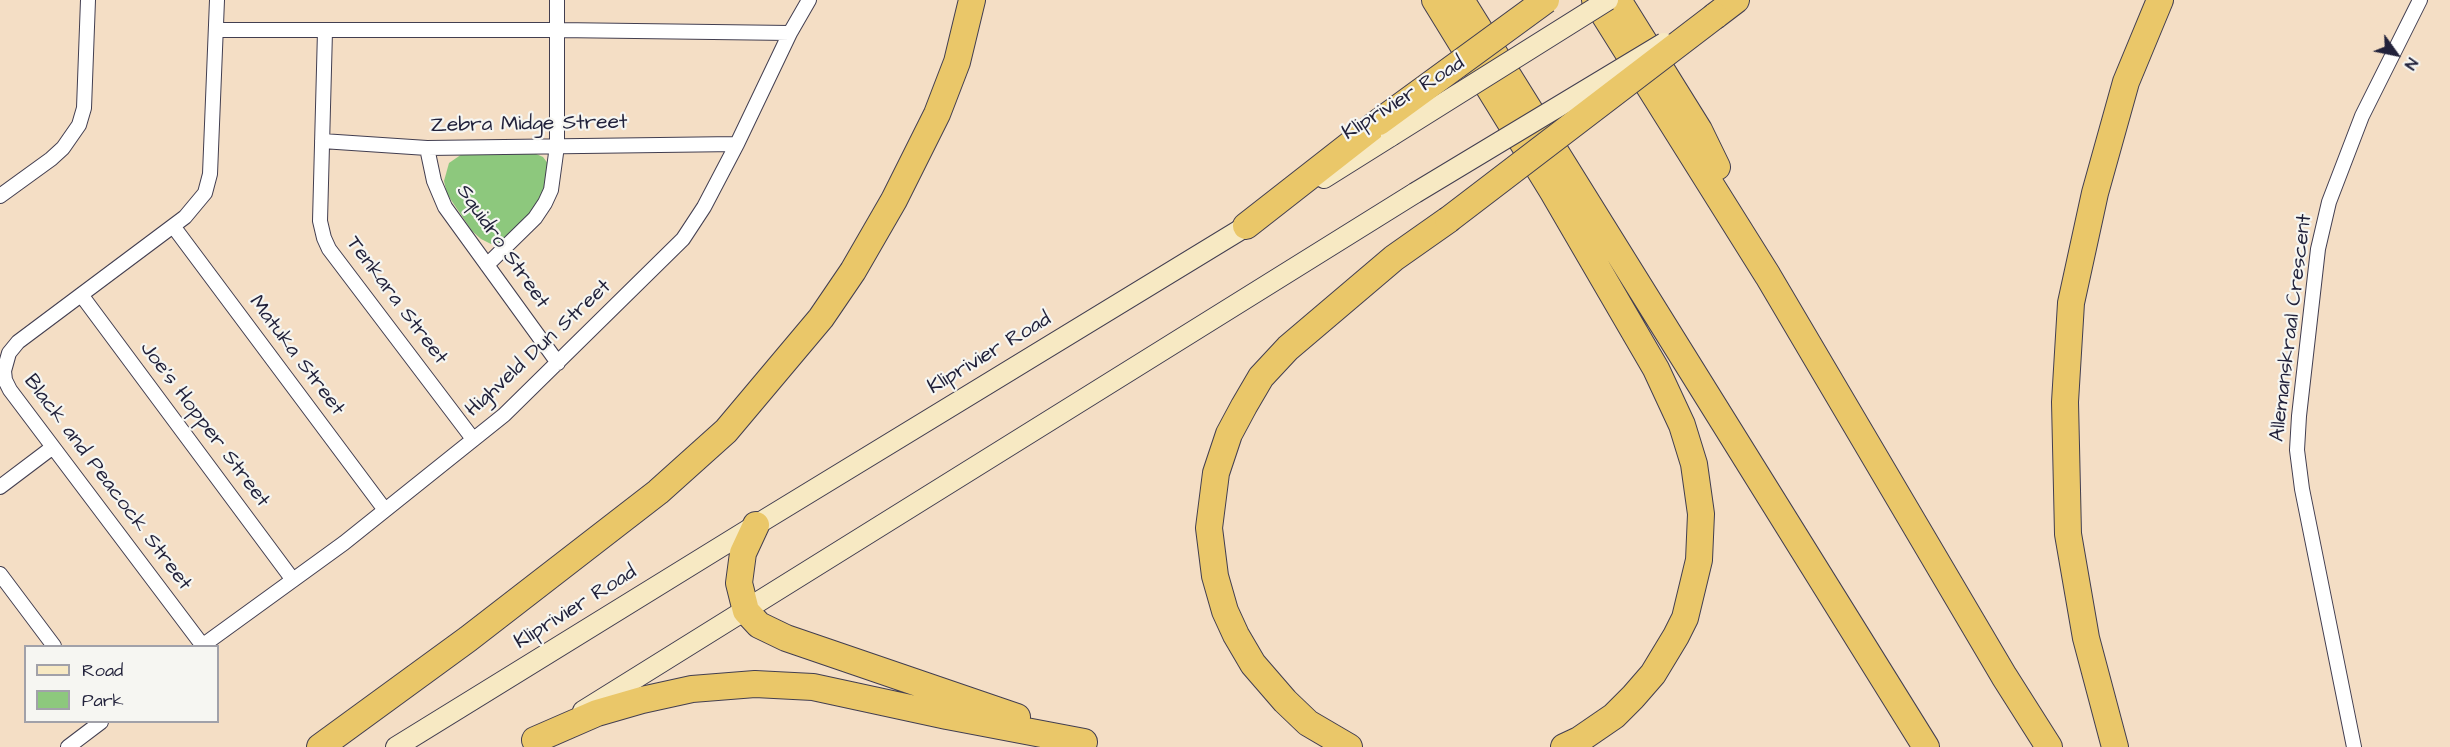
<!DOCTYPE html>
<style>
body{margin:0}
#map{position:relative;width:2450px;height:747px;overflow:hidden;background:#f4dec5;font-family:"Architects Daughter",sans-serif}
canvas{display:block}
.legend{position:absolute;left:24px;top:645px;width:195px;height:78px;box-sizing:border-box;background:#f6f6f2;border:2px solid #a1a1a9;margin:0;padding:8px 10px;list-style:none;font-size:18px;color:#22223b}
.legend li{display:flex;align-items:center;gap:12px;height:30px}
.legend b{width:30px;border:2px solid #a1a1a9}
.north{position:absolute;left:2366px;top:24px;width:60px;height:60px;-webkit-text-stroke:4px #f6f6f2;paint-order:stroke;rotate:123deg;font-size:16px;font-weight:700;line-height:24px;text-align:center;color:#22223b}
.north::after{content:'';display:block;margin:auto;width:21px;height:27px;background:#22223b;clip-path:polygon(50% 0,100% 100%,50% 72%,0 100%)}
</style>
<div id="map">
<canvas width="2450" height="747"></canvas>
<ul class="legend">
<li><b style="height:8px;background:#f7e9c3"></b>Road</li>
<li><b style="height:16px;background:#8dc87d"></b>Park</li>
</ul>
<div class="north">N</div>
</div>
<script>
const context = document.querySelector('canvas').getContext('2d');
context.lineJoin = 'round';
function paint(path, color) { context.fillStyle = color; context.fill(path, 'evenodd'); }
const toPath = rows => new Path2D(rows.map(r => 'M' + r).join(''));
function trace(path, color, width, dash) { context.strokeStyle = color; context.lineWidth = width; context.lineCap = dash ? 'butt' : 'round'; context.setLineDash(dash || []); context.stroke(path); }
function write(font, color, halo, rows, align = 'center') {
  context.font = font + ' "Architects Daughter",sans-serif'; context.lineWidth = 4.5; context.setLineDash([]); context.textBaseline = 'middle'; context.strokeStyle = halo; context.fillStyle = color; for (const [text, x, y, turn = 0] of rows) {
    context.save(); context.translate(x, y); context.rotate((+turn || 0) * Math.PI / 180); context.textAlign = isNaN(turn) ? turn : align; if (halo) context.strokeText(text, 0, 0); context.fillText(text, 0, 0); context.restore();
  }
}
const green = toPath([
 [465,152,534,153,543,157,549,165,549,181,537,207,505,241,491,244,481,239,472,231,447,194,444,181,449,163]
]);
const minor = toPath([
 [217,30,558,30,790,33],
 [325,31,320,221,324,238,329,249,473,439],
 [322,141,427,148,737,144],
 [427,148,434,181,445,207,558,363],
 [0,196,51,159,63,148,79,125,84,108,88,0],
 [173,226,385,510],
 [487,265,535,218,545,203,551,190,557,146,557,0],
 [82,296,293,580],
 [0,487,53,447],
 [0,574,54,646],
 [202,646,344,543,504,415,683,239,704,207,737,144,790,33,809,0],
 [203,646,10,390,5,380,4,371,9,353,18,342,185,217,205,193,210,174,217,0],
 [68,747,101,722],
 [2354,747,2302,489,2297,450,2299,416,2318,249,2329,202,2362,116,2420,0]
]);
const secondary = toPath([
 [1324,178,1391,136],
 [583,711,1415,193],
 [396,747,756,525,1258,219]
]);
const motorway = toPath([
 [1435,0,1553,192,1656,369,1682,425,1694,464,1701,514,1699,560,1685,618,1676,636,1653,674,1633,697,1614,716,1579,740,1564,747],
 [1461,0,1926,747],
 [1595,0,1768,276,2004,676,2049,747],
 [1618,0,1699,130,1717,167],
 [1715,16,1736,0],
 [1246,226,1379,122],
 [756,525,743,553,739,583,746,611,759,625,786,638,1017,717],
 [535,740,597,713,642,700,692,689,755,684,813,687,947,716,1084,742],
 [320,747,468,639,658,492,726,431,821,318,853,271,894,200,937,114,957,62,972,0],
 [1349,747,1308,723,1285,701,1253,664,1236,635,1225,611,1215,576,1209,528,1216,473,1229,434,1244,406,1261,377,1288,348,1394,258,1448,220],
 [2115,747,2086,638,2068,534,2065,402,2071,303,2095,193,2126,82,2160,0]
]);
const secondaryBridge = toPath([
 [1391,136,1608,0],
 [1415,193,1664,43]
]);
const motorwayBridge = toPath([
 [1379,122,1546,0],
 [1448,220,1715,16]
]);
const streetNames = [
 ["Kliprivier Road",1404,99,-32],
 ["Zebra Midge Street",529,125,-1],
 ["Squidro Street",502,247,55],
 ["Tenkara Street",396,301,53],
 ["Allemanskraal Crescent",2292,328,-83],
 ["Highveld Dun Street",539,349,-43],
 ["Kliprivier Road",990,354,-31],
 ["Matuka Street",296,356,53],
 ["Joe's Hopper Street",204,425,53],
 ["Black and Peacock Street",107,483,53],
 ["Kliprivier Road",576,608,-32]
];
paint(green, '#8dc87d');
trace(minor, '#423e50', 16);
trace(secondary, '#423e50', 22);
trace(motorway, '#423e50', 28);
trace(minor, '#fff', 14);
trace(secondary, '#f7e9c3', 20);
trace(motorway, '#eac769', 26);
trace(secondaryBridge, '#423e50', 22, []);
trace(motorwayBridge, '#423e50', 28, []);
trace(secondaryBridge, '#f7e9c3', 20);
trace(motorwayBridge, '#eac769', 26);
write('21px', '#22223b', '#f6f6f2', streetNames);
</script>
